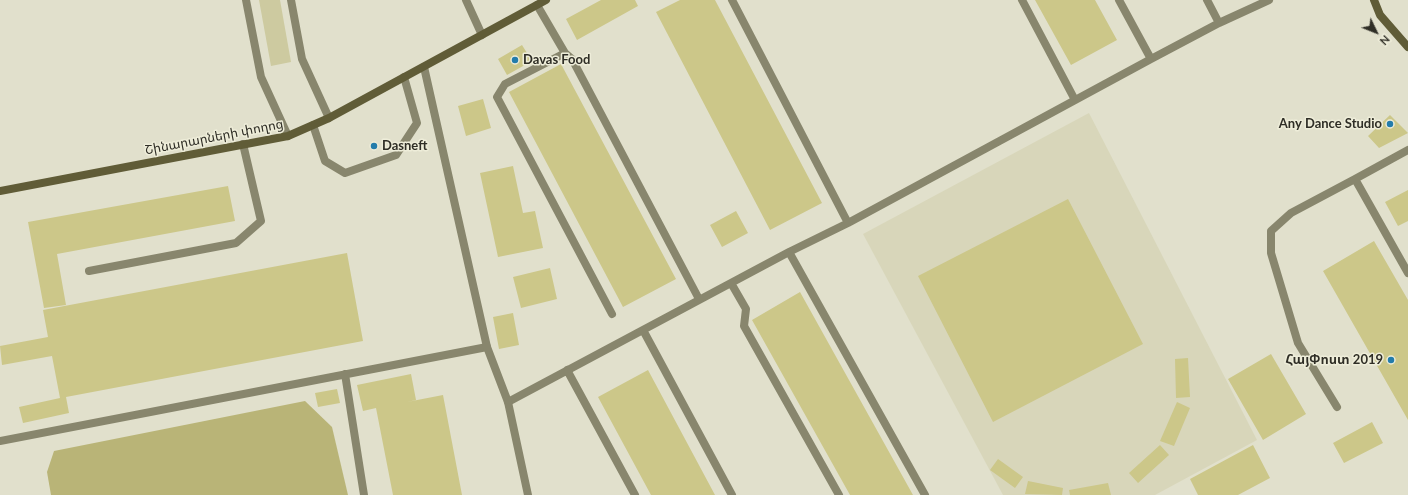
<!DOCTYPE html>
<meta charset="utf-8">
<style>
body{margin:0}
#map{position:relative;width:1408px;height:495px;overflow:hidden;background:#e1e0cc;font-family:Lato,sans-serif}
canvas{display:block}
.north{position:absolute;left:1356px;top:12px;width:40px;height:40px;-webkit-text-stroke:3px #eeedd9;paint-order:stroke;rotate:133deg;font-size:11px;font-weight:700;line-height:16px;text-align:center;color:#2f2e26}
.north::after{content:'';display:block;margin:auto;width:14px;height:18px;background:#2f2e26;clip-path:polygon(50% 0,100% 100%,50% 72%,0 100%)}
</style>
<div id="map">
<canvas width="1408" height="495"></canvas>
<div class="north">N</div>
</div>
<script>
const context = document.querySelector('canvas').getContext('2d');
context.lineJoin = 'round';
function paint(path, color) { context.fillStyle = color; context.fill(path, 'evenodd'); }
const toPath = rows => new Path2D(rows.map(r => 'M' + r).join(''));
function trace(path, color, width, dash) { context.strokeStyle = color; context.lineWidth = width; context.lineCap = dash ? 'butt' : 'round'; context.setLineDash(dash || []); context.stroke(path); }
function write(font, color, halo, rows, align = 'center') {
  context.font = font + ' Lato,"Noto Sans Armenian",sans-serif'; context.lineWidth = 3; context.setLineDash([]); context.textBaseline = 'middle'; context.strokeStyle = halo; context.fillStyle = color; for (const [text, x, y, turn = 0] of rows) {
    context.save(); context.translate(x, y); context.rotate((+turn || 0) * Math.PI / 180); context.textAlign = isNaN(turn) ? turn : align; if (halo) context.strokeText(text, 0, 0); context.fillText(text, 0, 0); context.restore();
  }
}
const built = toPath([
 [1089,113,1257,440,1155,495,1003,495,863,234]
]);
const green = toPath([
 [259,0,280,0,291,62,271,66]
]);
const forest = toPath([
 [305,401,332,427,348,495,51,495,47,472,54,451]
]);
const building = toPath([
 [601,0,635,0,638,6,577,40,566,19],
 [680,0,715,0,822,203,770,230,656,12],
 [1035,0,1095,0,1117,40,1071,65],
 [522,45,532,61,507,75,498,59],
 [561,64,676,279,623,307,509,92],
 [483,99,491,128,466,136,458,106],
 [1390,115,1408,133,1379,148,1368,136],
 [513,166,523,213,535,211,543,248,498,257,480,173],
 [228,186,235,221,57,254,66,305,44,308,28,222],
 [1408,190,1408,221,1398,226,1385,202],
 [1068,199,1143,344,993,422,918,276],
 [736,211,748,233,722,247,710,225],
 [1374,241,1408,300,1408,420,1323,271],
 [347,253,363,341,66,397,69,413,23,423,19,407,60,398,52,356,2,365,0,346,48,337,43,310],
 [550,268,557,299,521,308,513,277],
 [800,292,913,495,850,495,752,320],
 [513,313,519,345,499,349,493,317],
 [1271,354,1306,414,1263,440,1228,379],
 [1188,358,1190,397,1176,398,1175,359],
 [648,370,715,495,651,495,598,397],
 [411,374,416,400,407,402,443,395,462,495,393,495,376,408,363,411,357,385],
 [337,389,340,403,318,407,315,393],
 [1177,402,1190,408,1174,446,1160,441],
 [1372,422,1383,443,1344,463,1333,443],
 [1160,445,1169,455,1138,483,1129,473],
 [1253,445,1270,478,1238,495,1198,495,1190,479],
 [998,459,1023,477,1015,488,990,470],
 [1028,481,1063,488,1062,495,1025,494],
 [1108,483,1111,495,1070,495,1069,490]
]);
const lane = toPath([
 [246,0,261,77,288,136],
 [291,0,302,59,329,118],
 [466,0,482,35],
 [732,0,848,223],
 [1022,0,1075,100],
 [1119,0,1151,59],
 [1207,0,1219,23],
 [537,5,565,53,572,59,699,299],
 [565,53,505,84,497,97,612,314],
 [313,125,325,161,345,173,396,155,417,123,404,77],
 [1408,150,1355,179,1408,273],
 [789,252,925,495],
 [89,271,236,243,261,221,243,144],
 [731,283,746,309,744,326,839,495],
 [643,330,732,495],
 [567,370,635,495],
 [345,374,364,495],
 [508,402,789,252,848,223,1151,59,1219,23,1269,0],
 [1337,407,1298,343,1271,253,1271,231,1291,213,1355,179],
 [0,441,487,347]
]);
const street = toPath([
 [424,67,487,347,508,402,528,495]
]);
const secondary = toPath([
 [1374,0,1380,15,1408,47],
 [0,191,288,136,329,118,546,0]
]);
const markers = [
 [515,60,4,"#237cab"],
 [1390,124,4,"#237cab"],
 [374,146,4,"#237cab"],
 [1391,360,4,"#237cab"]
];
const poiNames = [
 ["Davas Food",523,60],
 ["Any Dance Studio",1382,124,"right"],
 ["Dasneft",382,146],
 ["ՀայՓոստ 2019",1383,360,"right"]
];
const streetNames = [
 ["Շինարարների փողոց",214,137,-11]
];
paint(built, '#d8d6ba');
paint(green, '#cdcaa0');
paint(forest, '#b9b477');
paint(building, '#ccc789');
trace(lane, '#88866d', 8);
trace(street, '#88866d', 8);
trace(secondary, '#605c37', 8);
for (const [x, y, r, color] of markers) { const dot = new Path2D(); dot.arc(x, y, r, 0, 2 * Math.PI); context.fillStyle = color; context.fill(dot); trace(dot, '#eeedd9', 1.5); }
write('bold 13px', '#2f2e26', '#eeedd9', poiNames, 'left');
write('13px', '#2f2e26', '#eeedd9', streetNames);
</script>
